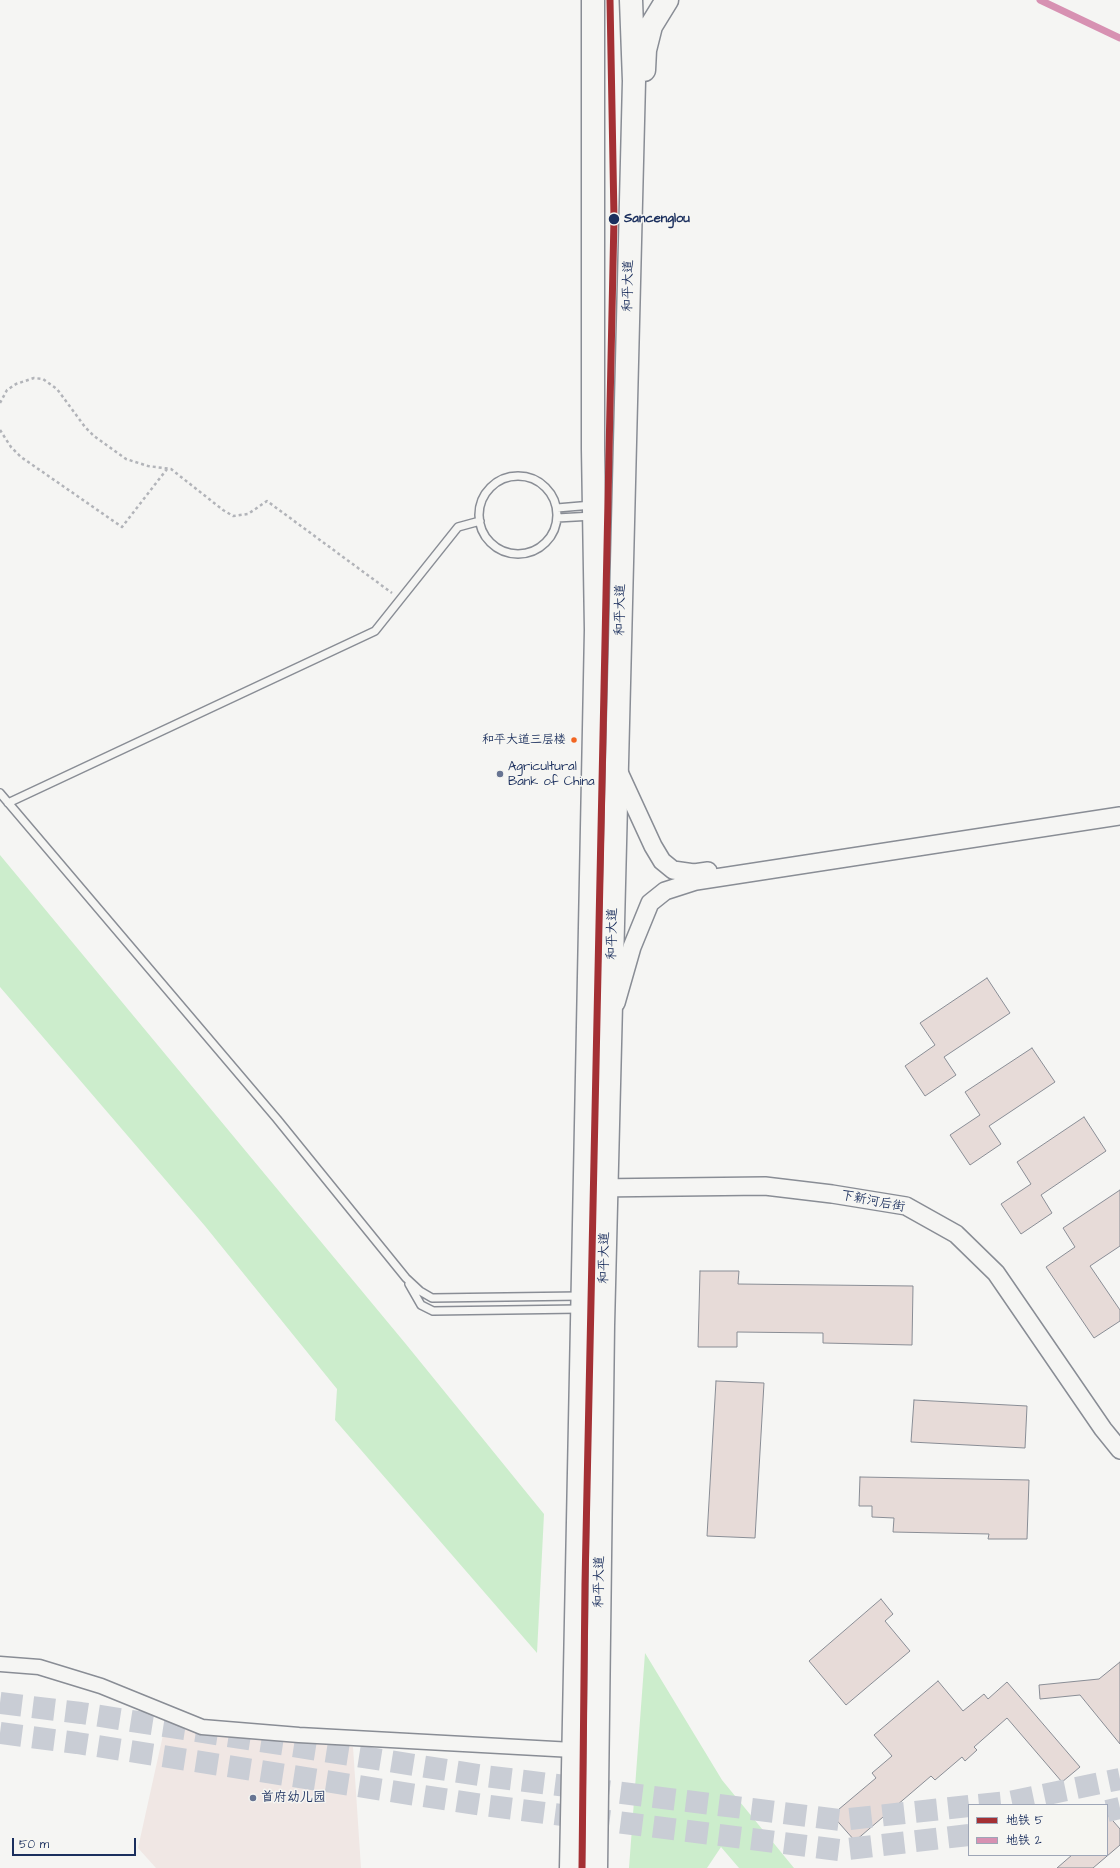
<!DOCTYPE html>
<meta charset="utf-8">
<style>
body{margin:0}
#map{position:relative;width:1120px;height:1868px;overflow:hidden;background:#f5f5f3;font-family:"Architects Daughter","LXGW WenKai TC",sans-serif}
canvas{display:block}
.legend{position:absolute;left:968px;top:1804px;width:140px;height:52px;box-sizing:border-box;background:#f6f6f2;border:1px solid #9ea6b7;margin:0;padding:5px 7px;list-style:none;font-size:12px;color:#1b2f5e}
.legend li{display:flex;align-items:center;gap:8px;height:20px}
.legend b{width:20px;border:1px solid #9ea6b7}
.scale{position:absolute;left:12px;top:1838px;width:124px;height:18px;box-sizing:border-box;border:2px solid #1b2f5e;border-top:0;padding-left:5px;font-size:12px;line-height:14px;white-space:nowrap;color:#1b2f5e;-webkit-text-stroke:3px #f6f6f2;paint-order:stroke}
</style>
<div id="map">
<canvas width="1120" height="1868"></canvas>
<ul class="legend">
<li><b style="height:5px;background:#a43034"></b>地铁 5</li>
<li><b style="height:5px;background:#d791b2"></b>地铁 2</li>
</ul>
<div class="scale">50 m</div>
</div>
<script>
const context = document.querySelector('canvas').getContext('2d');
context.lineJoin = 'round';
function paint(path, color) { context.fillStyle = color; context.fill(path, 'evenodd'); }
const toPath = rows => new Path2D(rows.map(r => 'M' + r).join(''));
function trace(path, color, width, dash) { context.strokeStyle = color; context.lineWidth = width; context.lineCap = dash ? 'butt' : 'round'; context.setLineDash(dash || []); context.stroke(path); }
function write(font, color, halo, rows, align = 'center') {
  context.font = font + ' "Architects Daughter","LXGW WenKai TC",sans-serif'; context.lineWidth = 3; context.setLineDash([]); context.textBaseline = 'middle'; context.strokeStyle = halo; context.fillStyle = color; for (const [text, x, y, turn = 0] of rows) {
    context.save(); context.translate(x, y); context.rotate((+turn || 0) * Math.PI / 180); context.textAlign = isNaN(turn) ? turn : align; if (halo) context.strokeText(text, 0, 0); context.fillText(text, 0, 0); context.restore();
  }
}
const built = toPath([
 [167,1717,191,1728,353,1747,361,1868,156,1868,138,1848]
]);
const green = toPath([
 [0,855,405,1343,544,1514,537,1653,335,1420,337,1389,205,1226,0,987],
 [645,1653,722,1780,794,1868,739,1868,721,1847,707,1868,629,1868]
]);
const building = toPath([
 [987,978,1010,1013,944,1057,956,1075,925,1096,905,1066,935,1045,920,1023,987,978],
 [1032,1048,1055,1082,989,1126,1001,1144,970,1165,950,1135,980,1115,965,1092,1032,1048],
 [1084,1117,1106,1151,1041,1195,1052,1213,1021,1234,1001,1204,1031,1184,1017,1162,1084,1117],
 [1120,1190,1120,1246,1090,1266,1120,1310,1120,1321,1094,1338,1046,1267,1075,1247,1063,1228,1120,1190],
 [700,1271,739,1271,738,1284,913,1286,912,1345,823,1343,823,1333,737,1332,737,1347,698,1347,700,1271],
 [716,1381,764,1383,755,1538,707,1536,716,1381],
 [914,1400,1027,1406,1025,1448,911,1442,914,1400],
 [860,1477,1029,1480,1027,1539,988,1539,989,1534,893,1532,894,1518,872,1517,872,1506,859,1506,860,1477],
 [881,1599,893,1614,885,1621,910,1651,846,1705,809,1661,881,1599],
 [1120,1662,1120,1744,1080,1695,1040,1699,1039,1685,1099,1679,1120,1662],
 [938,1681,963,1711,984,1694,988,1699,1007,1682,1080,1767,1062,1782,1007,1718,974,1747,977,1750,965,1761,962,1757,935,1780,931,1776,855,1841,832,1815,876,1778,872,1773,892,1756,874,1735,938,1681],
 [1107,1814,1120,1829,1120,1845,1093,1868,1057,1868,1072,1855,1107,1855,1107,1814]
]);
const primaryTunnel = toPath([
 [0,1703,81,1713,485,1776,840,1820,969,1806],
 [0,1733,77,1743,482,1805,839,1850,969,1835],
 [979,1805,1009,1802,1120,1779],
 [1107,1811,1120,1808]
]);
const path = toPath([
 [0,403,7,390,16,384,34,378,43,379,57,389,85,427,94,436,126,459,148,466,171,469,223,510,233,516,248,514,267,501,392,593],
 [0,430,11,447,21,457,122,527,167,469]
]);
const service = toPath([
 '479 515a39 39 0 1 1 78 0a39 39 0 1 1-78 0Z',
 [557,508,592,505],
 [557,518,593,516],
 [0,793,277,1119,406,1278,420,1291,432,1298,580,1296],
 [8,803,375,631,458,527,480,521],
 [409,1284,421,1305,433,1311,580,1309]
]);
const minor = toPath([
 [0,1664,39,1667,101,1686,202,1727,299,1735,573,1750]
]);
const tertiary = toPath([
 [618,770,653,846,662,861,673,870,694,873,708,871],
 [616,1003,632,947,650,903,665,891,696,881,1120,816],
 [595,1188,765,1186,832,1194,906,1206,956,1234,996,1273,1103,1429,1120,1450]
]);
const primary = toPath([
 [644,70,645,50,651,26,667,0],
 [571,1868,596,630,593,449,593,0],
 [596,1868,603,1325,634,81,631,0]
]);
const metro1 = toPath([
 [582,1868,585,1583,614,218,610,0]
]);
const metro2 = toPath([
 [1040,0,1120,38]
]);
const markers = [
 [614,219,6,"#1b2f5e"],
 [574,740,3.5,"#f26522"],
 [500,774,4,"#677492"],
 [253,1798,4,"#677492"]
];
const busNames = [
 ["和平大道三层楼",566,740]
];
const stopNames = [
 ["Sancenglou",624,219]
];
const streetNames = [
 ["和平大道",629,286,-89],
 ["和平大道",621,610,-89],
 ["和平大道",613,934,-89],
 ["下新河后街",873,1202,11],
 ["和平大道",605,1258,-89],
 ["和平大道",600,1582,-89]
];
const poiNames = [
 ["Agricultural",508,767],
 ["Bank of China",508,782],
 ["首府幼儿园",261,1798]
];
paint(built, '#f0e7e4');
paint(green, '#ccedcc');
paint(building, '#e7dbd8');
trace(building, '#898d95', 1);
trace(primaryTunnel, '#c9cdd5', 22, [22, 11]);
trace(service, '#898d95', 10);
trace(minor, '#898d95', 17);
trace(tertiary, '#898d95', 20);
trace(primary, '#898d95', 25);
trace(path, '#b2b4b9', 2.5, [3, 3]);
trace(service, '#f5f5f3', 7);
trace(minor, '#f5f5f3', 14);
trace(tertiary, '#f5f5f3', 17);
trace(primary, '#f5f5f3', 22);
trace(metro1, '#a43034', 7);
trace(metro2, '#d791b2', 7);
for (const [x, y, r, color] of markers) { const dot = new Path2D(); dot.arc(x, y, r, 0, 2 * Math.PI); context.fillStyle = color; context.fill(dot); trace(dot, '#f6f6f2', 1.5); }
write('12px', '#1b2f5e', '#f6f6f2', busNames, 'right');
write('bold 13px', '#1b2f5e', '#f6f6f2', stopNames, 'left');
write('13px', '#1b2f5e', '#f6f6f2', streetNames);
write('13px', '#1b2f5e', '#f6f6f2', poiNames, 'left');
</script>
